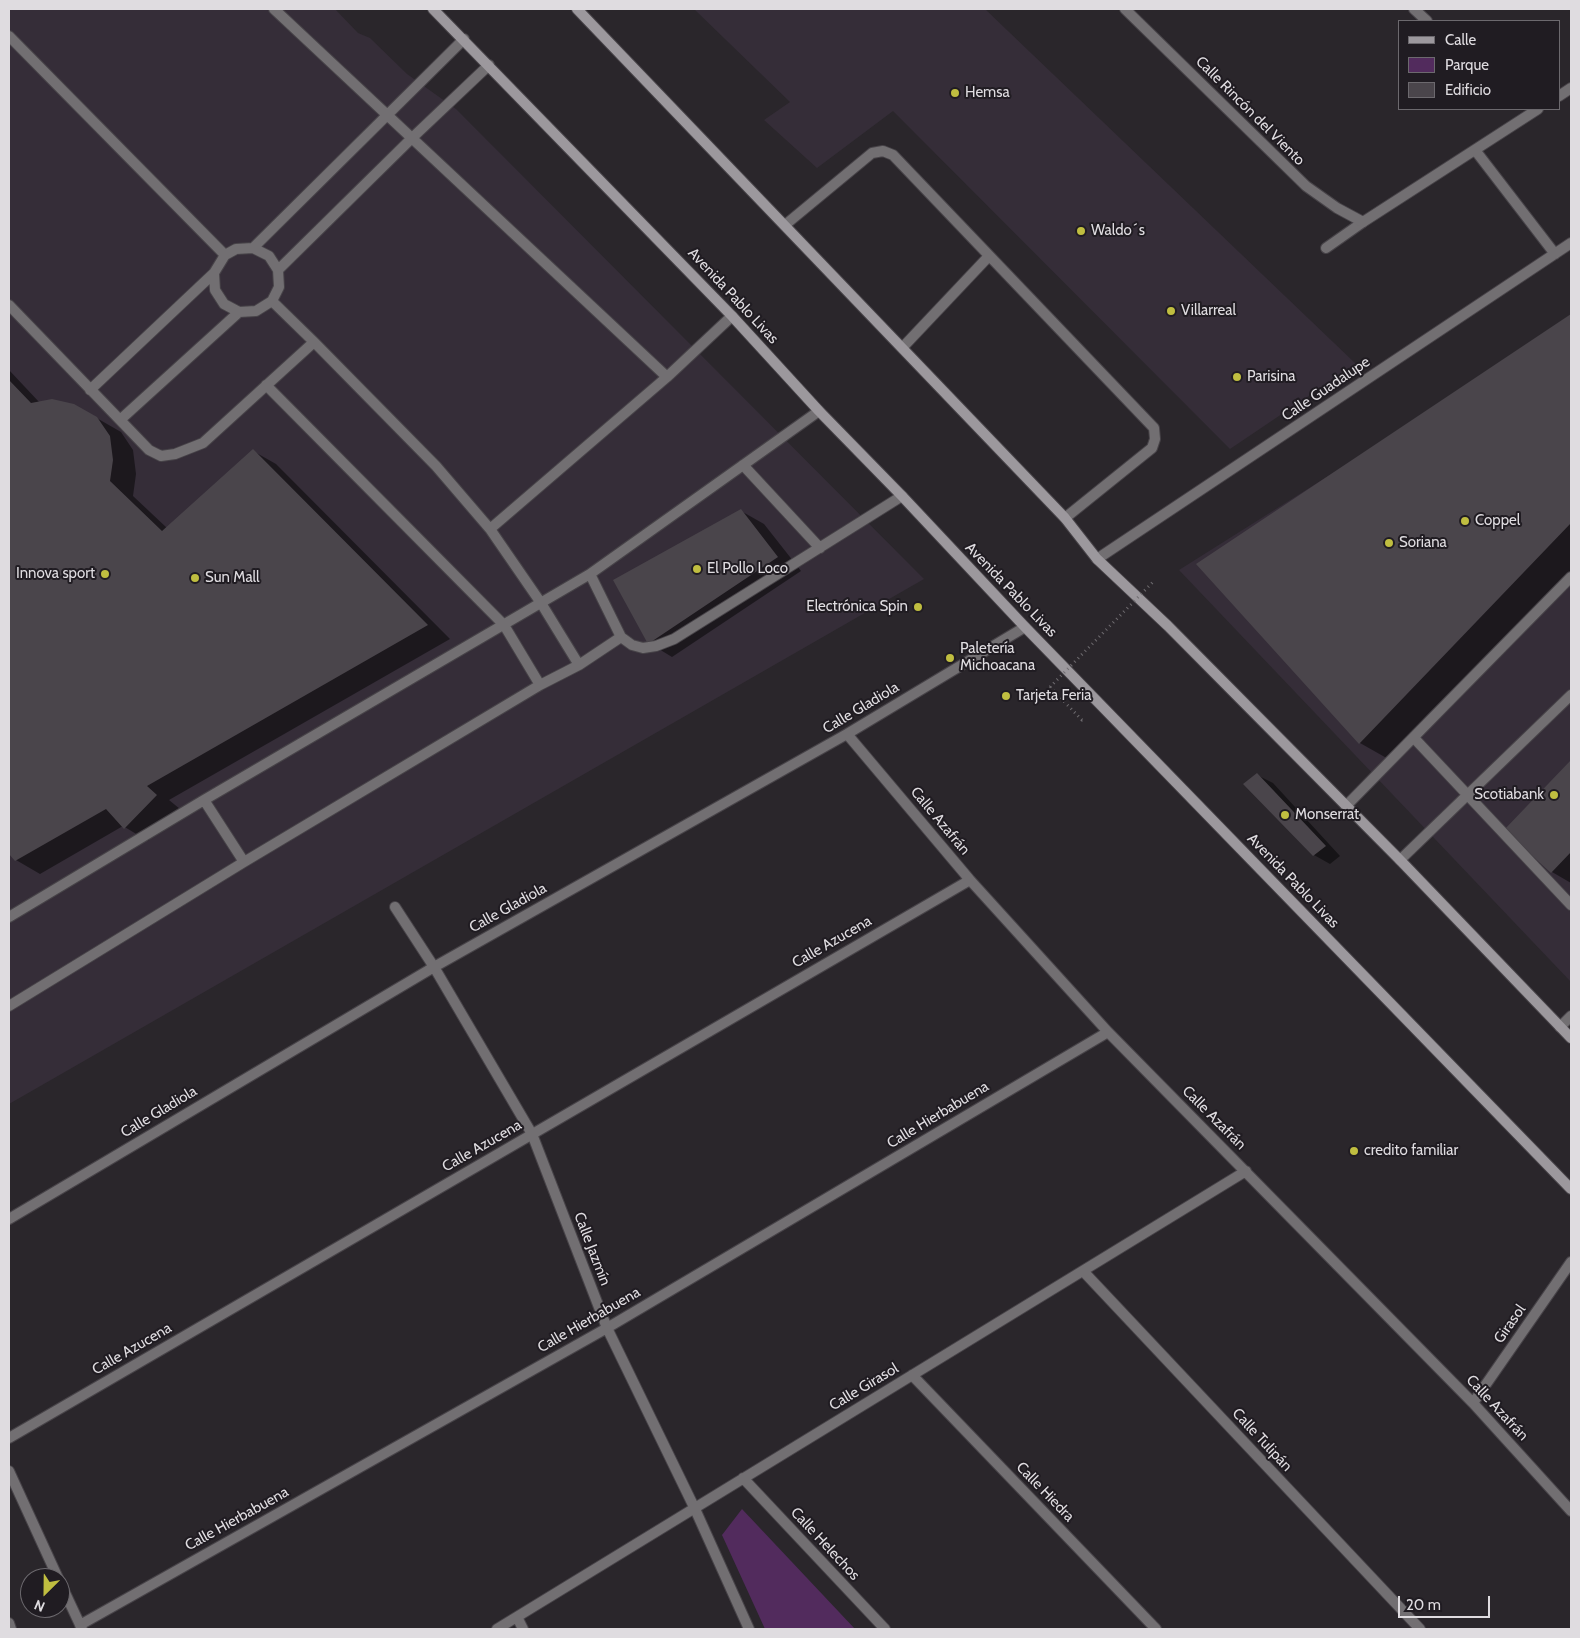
<!DOCTYPE html>
<meta charset="utf-8">
<style>
body{margin:0}
#map{position:relative;width:1580px;height:1638px;overflow:hidden;background:#2a262b;font-family:Cabin,sans-serif}
canvas{display:block}
.frame{position:absolute;inset:0;border:10px solid #dfdce0;pointer-events:none}
.legend{position:absolute;left:1398px;top:20px;width:162px;height:90px;box-sizing:border-box;background:#201c22;border:1px solid #6c696e;margin:0;padding:6px 9px;list-style:none;font-size:15px;color:#dfdce0}
.legend li{display:flex;align-items:center;gap:10px;height:25px}
.legend b{width:25px;border:1px solid #6c696e}
.north{position:absolute;left:20px;top:1568px;width:50px;height:50px;box-sizing:border-box;background:#201c22;border:1px solid #6c696e;border-radius:50%;rotate:203deg;font-size:14px;font-weight:700;line-height:20px;text-align:center;color:#dfdce0}
.north::after{content:'';display:block;margin:auto;width:18px;height:22px;background:#c0be40;clip-path:polygon(50% 0,100% 100%,50% 72%,0 100%)}
.scale{position:absolute;left:1398px;top:1596px;width:92px;height:22px;box-sizing:border-box;border:2px solid #dfdce0;border-top:0;padding-left:6px;font-size:15px;line-height:18px;white-space:nowrap;color:#dfdce0;-webkit-text-stroke:4px #201c22;paint-order:stroke}
</style>
<div id="map">
<canvas width="1580" height="1638"></canvas>
<div class="frame"></div>
<ul class="legend">
<li><b style="height:6px;background:#9c989d"></b>Calle</li>
<li><b style="height:14px;background:#522b5d"></b>Parque</li>
<li><b style="height:14px;background:#4a454b"></b>Edificio</li>
</ul>
<div class="north">N</div>
<div class="scale">20 m</div>
</div>
<script>
const context = document.querySelector('canvas').getContext('2d');
context.lineJoin = 'round';
function paint(path, color) { context.fillStyle = color; context.fill(path, 'evenodd'); }
const toPath = rows => new Path2D(rows.map(r => 'M' + r).join(''));
function trace(path, color, width, dash) { context.strokeStyle = color; context.lineWidth = width; context.lineCap = dash ? 'butt' : 'round'; context.setLineDash(dash || []); context.stroke(path); }
function write(font, color, halo, rows, align = 'center') {
  context.font = font + ' Cabin,sans-serif'; context.lineWidth = 4; context.setLineDash([]); context.textBaseline = 'middle'; context.strokeStyle = halo; context.fillStyle = color; for (const [text, x, y, turn = 0] of rows) {
    context.save(); context.translate(x, y); context.rotate((+turn || 0) * Math.PI / 180); context.textAlign = isNaN(turn) ? turn : align; if (halo) context.strokeText(text, 0, 0); context.fillText(text, 0, 0); context.restore();
  }
}
const built = toPath([
 [9,9,335,9,358,33,370,38,407,74,456,109,924,579,9,1104],
 [694,9,985,9,1356,364,1230,449,893,111,817,168,764,120,790,102],
 [1571,323,1571,982,1179,570]
]);
const green = toPath([
 [742,1509,855,1629,765,1629,722,1535]
]);
const shadow = toPath([
 [1571,315,1571,572,1390,760,1360,743,1198,564],
 [9,370,40,403,74,405,121,432,133,450,136,474,133,496,167,528,253,451,276,464,450,639,169,800,180,809,148,841,123,826,40,874,16,860,9,852],
 [741,511,764,524,801,571,672,657,649,643],
 [1571,761,1571,883,1552,872,1506,830],
 [1257,775,1273,783,1340,856,1330,864,1314,855,1245,785]
]);
const building = toPath([
 [1571,314,1571,523,1359,744,1196,564],
 [9,380,31,403,52,399,74,404,97,417,110,436,113,460,110,481,162,531,253,449,428,625,147,786,157,795,124,829,106,809,15,861,9,854],
 [741,509,778,557,648,644,613,580],
 [1571,760,1571,852,1551,873,1504,830],
 [1257,773,1326,846,1313,856,1243,784]
]);
const path = toPath([
 [1050,687,1082,720,1085,718]
]);
const service = toPath([
 [274,9,667,377],
 [9,36,225,255],
 [785,225,872,153,883,151,893,155,1154,428,1155,439,1152,448,1065,518],
 [253,248,464,39],
 [1326,248,1363,222],
 [278,270,269,256,253,248,236,249,225,255,214,273,215,290,224,304,239,312,256,311,272,301,279,287,278,270,412,138,489,65],
 [272,301,314,342,436,466,490,529,541,603,579,665],
 [9,305,149,450,161,456,175,454,203,443,314,342],
 [903,347,989,256],
 [266,385,504,625,540,685],
 [90,390,214,273],
 [120,420,239,312],
 [743,465,820,548],
 [490,529,667,377,732,316],
 [590,574,621,637,632,645,643,648,656,646,674,639,902,496],
 [1414,738,1571,905],
 [204,800,244,862],
 [1346,806,1571,577],
 [1400,860,1571,695],
 [9,917,204,800,590,574,819,411],
 [9,1006,244,862,540,685,579,665,621,637],
 [1560,1027,1571,1016]
]);
const minor = toPath([
 [1125,9,1306,186,1337,208,1363,222,1538,109],
 [1414,9,1427,21],
 [1559,96,1571,88],
 [1475,150,1555,254],
 [1097,559,1571,243],
 [847,734,970,880,1108,1032,1473,1403,1571,1511],
 [395,907,434,967,532,1134,607,1328,695,1509,749,1629],
 [9,1219,434,967,847,734,1025,627],
 [1083,1271,1420,1629],
 [912,1375,1156,1629],
 [1473,1403,1571,1262],
 [9,1438,970,880],
 [9,1471,58,1578],
 [743,1478,885,1629],
 [60,1582,82,1629],
 [517,1617,523,1629],
 [9,1623,11,1629],
 [80,1625,607,1328,1108,1032],
 [497,1629,1246,1171]
]);
const secondary = toPath([
 [433,9,732,316,819,411,902,496,1025,627,1571,1189],
 [577,9,1065,518,1097,559,1168,626,1400,860,1571,1038]
]);
const pathBridge = toPath([
 [1050,687,1153,582]
]);
const markers = [
 [955,93,5,"#c0be40"],
 [1081,231,5,"#c0be40"],
 [1171,311,5,"#c0be40"],
 [1237,377,5,"#c0be40"],
 [1465,521,5,"#c0be40"],
 [1389,543,5,"#c0be40"],
 [697,569,5,"#c0be40"],
 [105,574,5,"#c0be40"],
 [195,578,5,"#c0be40"],
 [918,607,5,"#c0be40"],
 [950,658,5,"#c0be40"],
 [1006,696,5,"#c0be40"],
 [1554,795,5,"#c0be40"],
 [1285,815,5,"#c0be40"],
 [1354,1151,5,"#c0be40"]
];
const poiNames = [
 ["Hemsa",965,93],
 ["Waldo´s",1091,231],
 ["Villarreal",1181,311],
 ["Parisina",1247,377],
 ["Coppel",1475,521],
 ["Soriana",1399,543],
 ["El Pollo Loco",707,569],
 ["Innova sport",95,574,"right"],
 ["Sun Mall",205,578],
 ["Electrónica Spin",908,607,"right"],
 ["Paletería",960,649],
 ["Michoacana",960,666],
 ["Tarjeta Feria",1016,696],
 ["Scotiabank",1544,795,"right"],
 ["Monserrat",1295,815],
 ["credito familiar",1364,1151]
];
const streetNames = [
 ["Calle Rincón del Viento",1250,111,45],
 ["Avenida Pablo Livas",733,296,47],
 ["Calle Guadalupe",1326,389,-34],
 ["Avenida Pablo Livas",1011,590,46],
 ["Calle Gladiola",861,708,-31],
 ["Calle Azafrán",940,821,50],
 ["Avenida Pablo Livas",1293,881,46],
 ["Calle Gladiola",508,908,-29],
 ["Calle Azucena",832,942,-30],
 ["Calle Gladiola",159,1112,-31],
 ["Calle Hierbabuena",938,1115,-31],
 ["Calle Azafrán",1214,1118,45],
 ["Calle Azucena",482,1146,-30],
 ["Calle Jazmín",592,1249,69],
 ["Calle Hierbabuena",589,1320,-30],
 ["Girasol",1510,1324,-55],
 ["Calle Azucena",132,1349,-30],
 ["Calle Girasol",864,1387,-31],
 ["Calle Azafrán",1497,1408,47],
 ["Calle Tulipán",1262,1440,47],
 ["Calle Hiedra",1045,1492,46],
 ["Calle Hierbabuena",237,1519,-29],
 ["Calle Helechos",825,1544,47]
];
paint(built, '#352d38');
paint(green, '#522b5d');
paint(shadow, '#0007');
paint(building, '#4a454b');
trace(service, '#474348', 12);
trace(minor, '#474348', 12);
trace(secondary, '#474348', 12);
trace(path, '#6f6c70', 3, [1, 4]);
trace(service, '#726f72', 10);
trace(minor, '#726f72', 10);
trace(secondary, '#9c989d', 10);
trace(pathBridge, '#6f6c70', 3, [1, 4]);
for (const [x, y, r, color] of markers) { const dot = new Path2D(); dot.arc(x, y, r, 0, 2 * Math.PI); context.fillStyle = color; context.fill(dot); trace(dot, '#201c22', 2); }
write('15px', '#dfdce0', '#201c22', poiNames, 'left');
write('15px', '#dfdce0', '#201c22', streetNames);
</script>
